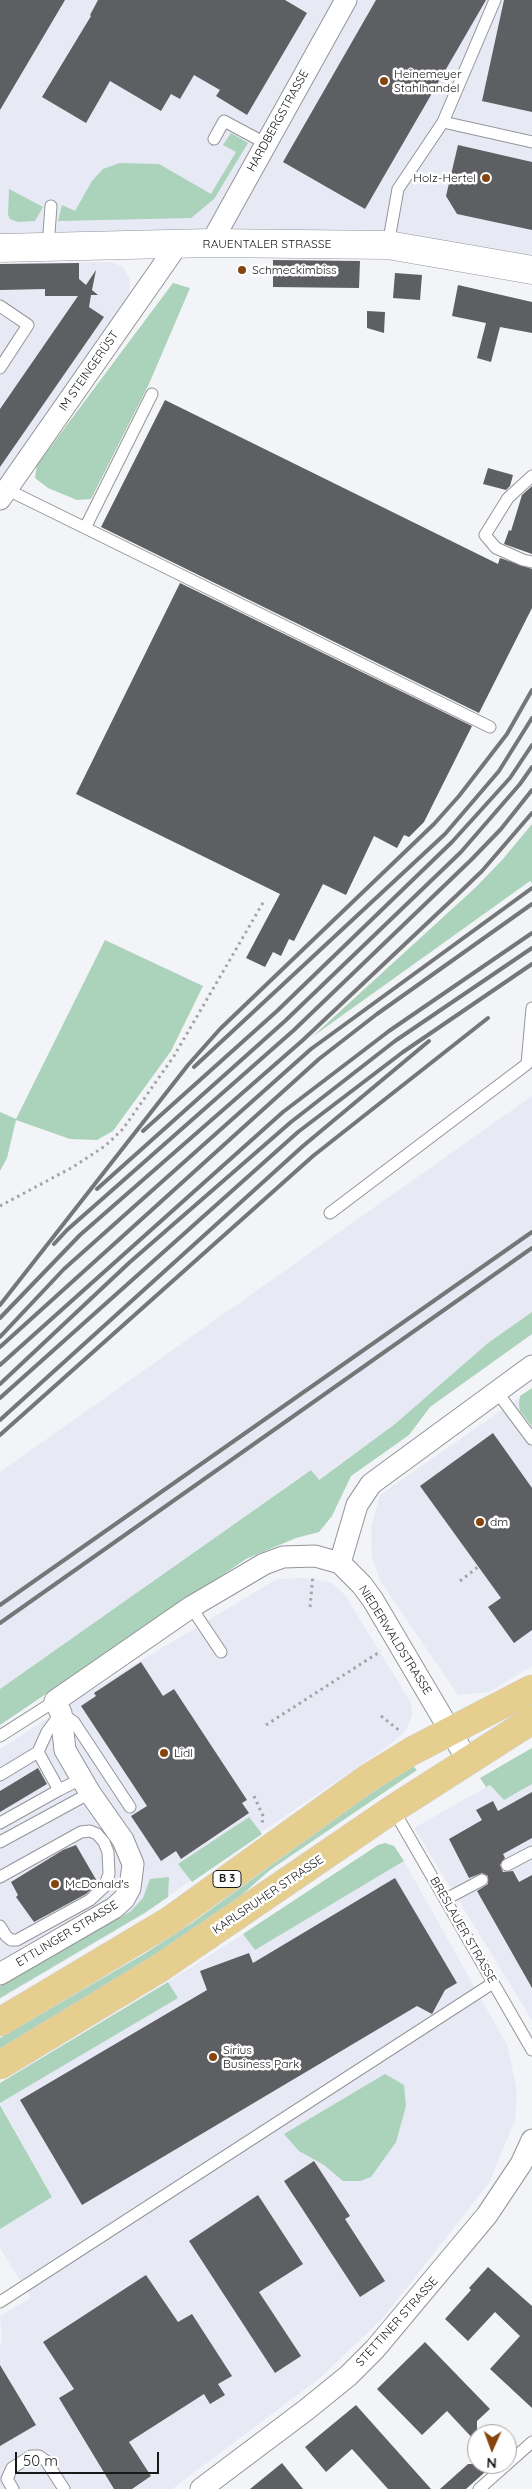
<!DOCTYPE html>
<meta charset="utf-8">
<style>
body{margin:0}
#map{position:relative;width:532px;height:2489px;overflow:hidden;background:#f3f4f7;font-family:Quicksand,sans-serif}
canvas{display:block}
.north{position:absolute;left:467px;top:2424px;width:50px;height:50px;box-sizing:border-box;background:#fff;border:1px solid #a3a3a3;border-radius:50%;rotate:182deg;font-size:14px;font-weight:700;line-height:20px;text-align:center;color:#18191a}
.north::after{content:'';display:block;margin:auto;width:18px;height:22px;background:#85450c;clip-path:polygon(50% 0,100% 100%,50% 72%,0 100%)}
.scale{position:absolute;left:15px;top:2452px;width:144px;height:22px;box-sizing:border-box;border:2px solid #18191a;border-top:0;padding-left:6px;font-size:15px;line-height:18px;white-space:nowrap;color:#18191a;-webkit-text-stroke:4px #fff;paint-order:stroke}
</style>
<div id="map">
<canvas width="532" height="2489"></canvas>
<div class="north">N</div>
<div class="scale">50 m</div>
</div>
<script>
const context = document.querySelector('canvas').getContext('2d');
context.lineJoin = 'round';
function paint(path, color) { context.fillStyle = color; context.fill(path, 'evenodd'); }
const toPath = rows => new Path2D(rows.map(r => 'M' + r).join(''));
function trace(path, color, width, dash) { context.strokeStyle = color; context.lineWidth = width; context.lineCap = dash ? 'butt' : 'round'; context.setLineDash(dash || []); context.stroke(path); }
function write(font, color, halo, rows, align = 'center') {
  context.font = font + ' Quicksand,sans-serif'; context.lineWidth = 5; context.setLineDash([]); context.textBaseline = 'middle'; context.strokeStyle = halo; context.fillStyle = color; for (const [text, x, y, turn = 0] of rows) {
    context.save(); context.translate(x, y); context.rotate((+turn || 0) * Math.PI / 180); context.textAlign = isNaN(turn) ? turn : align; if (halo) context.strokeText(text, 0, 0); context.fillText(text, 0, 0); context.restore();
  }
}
const built = toPath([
 [0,0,532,0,532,257,429,238,373,232,0,236],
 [111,262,123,267,130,279,129,296,0,481,0,264],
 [532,1096,532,1312,488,1343,395,1424,318,1480,310,1470,0,1689,0,1472],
 [532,1389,532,1666,489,1692,458,1695,381,1582,372,1558,371,1527,380,1495],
 [303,1578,332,1583,345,1595,411,1703,412,1715,406,1731,384,1749,192,1879,146,1913,0,1999,0,1749,79,1698,277,1579],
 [532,1784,532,2020,414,1828,490,1785,504,1800],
 [404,1861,508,2047,517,2092,515,2120,489,2183,382,2319,321,2377,172,2489,0,2489,0,2345,2,2344,0,2316,31,2298,0,2248,0,2229,52,2197,0,2103,178,1998,168,1982,243,1934,255,1950]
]);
const green = toPath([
 [231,133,248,143,214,199,191,218,58,221,62,205,75,211,92,181,103,169,120,163,159,164,211,194,236,152,223,145],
 [9,189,43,207,35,221,18,222,10,219,8,215],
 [173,283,190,288,149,384,91,499,77,500,48,488,35,478,37,465],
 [532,824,532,883,530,881,312,1037,475,888,503,859],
 [105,940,203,986,171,1051,113,1131,97,1140,70,1139,16,1120,7,1158,0,1171,0,1112,16,1119],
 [532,1312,532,1334,430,1407,409,1435,351,1476,332,1516,319,1532,296,1538,246,1559,0,1725,0,1689,311,1470,319,1480,395,1424,488,1343],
 [532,1388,532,1426,520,1411,519,1404,520,1396],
 [532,1748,532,1784,504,1800,490,1785,486,1787,480,1778],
 [413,1766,417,1770,270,1870,228,1907,146,1965,0,2053,0,2038,144,1954,192,1923,364,1798],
 [249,1817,262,1834,192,1882,178,1864],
 [385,1843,394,1846,404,1861,255,1950,243,1934,378,1845],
 [169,1877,168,1897,146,1912,0,1998,0,1986,131,1911,143,1898,150,1879],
 [168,1982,178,1998,0,2103,0,2083],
 [385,2074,404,2085,406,2106,396,2142,371,2177,360,2181,343,2181,324,2165,299,2151,284,2134],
 [0,2105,52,2197,0,2229]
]);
const building = toPath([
 [0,0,65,0,0,110],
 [98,0,285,0,307,13,247,115,216,96,220,90,194,75,180,99,171,94,161,111,110,81,86,123,42,97,91,16,90,15],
 [376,0,486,0,365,209,283,162],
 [504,0,532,0,532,112,482,101],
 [458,145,532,162,532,230,457,214,446,196],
 [273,260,360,261,359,288,273,287],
 [79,263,79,279,86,285,96,270,92,290,98,295,91,295,89,307,104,317,0,467,0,409,78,296,45,296,45,289,0,290,0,264],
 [395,273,422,275,420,300,393,298],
 [458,285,532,302,532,333,500,327,491,362,477,358,486,323,452,316],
 [367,311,385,312,384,333,367,328],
 [165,400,498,564,500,558,532,569,532,608,479,713,101,527],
 [488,468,513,475,510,486,506,490,483,484],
 [532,486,532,554,504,544,509,530,511,531,522,495],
 [180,583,472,726,424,822,409,837,404,835,397,848,374,836,346,895,323,884,294,941,289,939,281,956,273,952,265,967,246,958,280,894,76,794],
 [493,1433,532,1488,532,1630,514,1643,488,1607,501,1598,420,1486],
 [141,1662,163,1696,174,1689,247,1800,242,1803,249,1813,181,1859,176,1851,161,1861,131,1816,147,1806,81,1706,96,1696,94,1693],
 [38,1768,47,1784,0,1812,0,1791],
 [532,1792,532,1838,503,1854,505,1858,500,1865,503,1872,513,1871,519,1882,532,1875,532,1988,477,1891,488,1884,488,1876,482,1873,469,1878,449,1839,482,1820,476,1810,493,1801,498,1811],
 [76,1845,98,1883,86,1894,34,1922,16,1897,18,1895,11,1882,63,1850],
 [395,1878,457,1983,445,1990,432,2014,417,2006,82,2205,20,2100,207,1990,200,1971,249,1953,253,1963],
 [314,2161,350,2216,345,2219,385,2281,360,2297,284,2181],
 [258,2195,303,2264,259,2292,301,2356,275,2373,189,2241],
 [488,2267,532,2306,532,2408,490,2369,520,2336,495,2312,468,2341,445,2319,471,2290,469,2288],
 [146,2275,178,2322,192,2314,232,2376,218,2384,225,2395,210,2404,204,2394,129,2442,151,2476,132,2489,114,2489,59,2398,74,2389,43,2342],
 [425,2342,490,2409,477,2421,477,2443,447,2411,422,2435,377,2389],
 [0,2365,36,2425,0,2446],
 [356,2405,431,2489,388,2489,352,2449,326,2472,305,2447],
 [282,2463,303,2489,250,2489],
 [468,2464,494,2464,466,2489,440,2489]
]);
const path = toPath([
 [0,1206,73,1167,105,1146,123,1129,174,1056,264,901],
 [460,1581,478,1567],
 [310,1607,313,1575],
 [381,1716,400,1731],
 [266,1725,381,1651],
 [254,1796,263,1816,262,1825]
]);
const lane = toPath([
 [443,122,495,0],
 [214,139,224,121,265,143],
 [388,245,398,189,443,122,532,142],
 [48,247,51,206],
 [0,306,28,325,0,368],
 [532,476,508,498,485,535,496,548,523,560,532,562],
 [6,489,490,727],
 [85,528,152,394],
 [330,1213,527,1064,532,1008],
 [497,1392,532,1439],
 [191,1607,221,1652],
 [0,1736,55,1701],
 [0,1775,38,1752,47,1732,61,1713,74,1722,130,1807],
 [59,1790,81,1779],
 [393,1809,532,2050],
 [0,1823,59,1790,38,1752],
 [0,1842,90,1793],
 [507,1865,532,1852],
 [0,1877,81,1832,90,1831,97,1834,104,1842,108,1852,109,1874,104,1887,90,1900,17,1940,11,1940,6,1936,0,1926],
 [446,1899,482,1880],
 [0,2302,493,1983],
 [13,2489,7,2479,12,2468,31,2456,39,2456,46,2461,64,2489],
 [479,2489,532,2442]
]);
const street = toPath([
 [211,243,346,0],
 [0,499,178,244],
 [468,1761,373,1600,362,1585,340,1563,357,1505,371,1484,532,1366],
 [0,1974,114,1908,124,1899,130,1888,133,1864,123,1840,90,1793,65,1750,61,1713,55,1701,191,1607,264,1564,283,1557,315,1556,340,1563],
 [201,2489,306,2410,348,2376,375,2349,487,2215,521,2164,532,2140]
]);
const secondary = toPath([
 [0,248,211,243,388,245,532,270]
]);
const primary = toPath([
 [0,2022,169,1921,368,1778,412,1751,532,1689],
 [0,2065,160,1968,393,1809,532,1720]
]);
const rail = toPath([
 [194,1067,445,834,499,771,532,718],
 [143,1131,277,1011,452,842,510,778,532,745],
 [97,1189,285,1021,461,852,520,784,532,767],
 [54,1244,67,1230,294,1030,471,860,501,829,532,790],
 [0,1305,188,1065,220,1029,434,824,459,796,507,734,532,690],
 [0,1318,80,1235,303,1040,456,896,482,871,532,813],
 [0,1337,64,1269,311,1049,532,888],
 [0,1347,319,1059,377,1014,532,904],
 [0,1365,283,1112,389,1031,532,933],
 [0,1384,130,1262,291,1122,395,1041,532,948],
 [0,1398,298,1132,403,1052,532,964],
 [0,1420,303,1146,429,1041],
 [0,1435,313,1156,488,1018],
 [0,1605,532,1232],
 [0,1623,532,1248]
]);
const markers = [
 [384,81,5,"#85450c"],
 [486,178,5,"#85450c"],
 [242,270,5,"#85450c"],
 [480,1522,5,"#85450c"],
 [164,1753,5,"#85450c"],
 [55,1884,5,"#85450c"],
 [213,2057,5,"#85450c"]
];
const shields = [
 [227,1879,28]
];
const shieldNames = [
 ["B 3",227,1879]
];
const poiNames = [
 ["Heinemeyer",394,74],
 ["Stahlhandel",394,88],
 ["Holz-Hertel",476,178,"right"],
 ["Schmeckimbiss",252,270],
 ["dm",490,1522],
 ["Lidl",174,1753],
 ["McDonald's",65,1884],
 ["Sirius",223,2050],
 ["Business Park",223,2064]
];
const streetNames = [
 ["HARDBERGSTRASSE",278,121,-61],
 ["RAUENTALER STRASSE",267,244],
 ["IM STEINGERÜST",89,371,-55],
 ["NIEDERWALDSTRASSE",395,1640,58],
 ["KARLSRUHER STRASSE",268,1895,-34],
 ["BRESLAUER STRASSE",463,1930,60],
 ["ETTLINGER STRASSE",67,1934,-31],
 ["STETTINER STRASSE",397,2322,-48]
];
paint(built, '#e7e9f5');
paint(green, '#abd2ba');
paint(building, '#5e5f62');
trace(lane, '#949599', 13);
trace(street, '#949599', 23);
trace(secondary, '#949599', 29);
trace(primary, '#d1d1d1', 29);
trace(path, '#a3a4a7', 3, [2.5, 4]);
trace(lane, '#fff', 11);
trace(street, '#fff', 21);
trace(secondary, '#fff', 28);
trace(primary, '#e5ce8e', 28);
trace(rail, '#757678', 4);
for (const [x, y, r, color] of markers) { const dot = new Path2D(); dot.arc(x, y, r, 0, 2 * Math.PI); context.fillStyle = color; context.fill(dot); trace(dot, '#fff', 2); }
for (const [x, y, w] of shields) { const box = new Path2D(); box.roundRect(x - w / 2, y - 8.5, w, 17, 4); context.fillStyle = '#fff'; context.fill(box); trace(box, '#18191a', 1); }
write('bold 11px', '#18191a', null, shieldNames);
write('12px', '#18191a', '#fff', poiNames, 'left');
write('12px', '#18191a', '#fff', streetNames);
</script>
